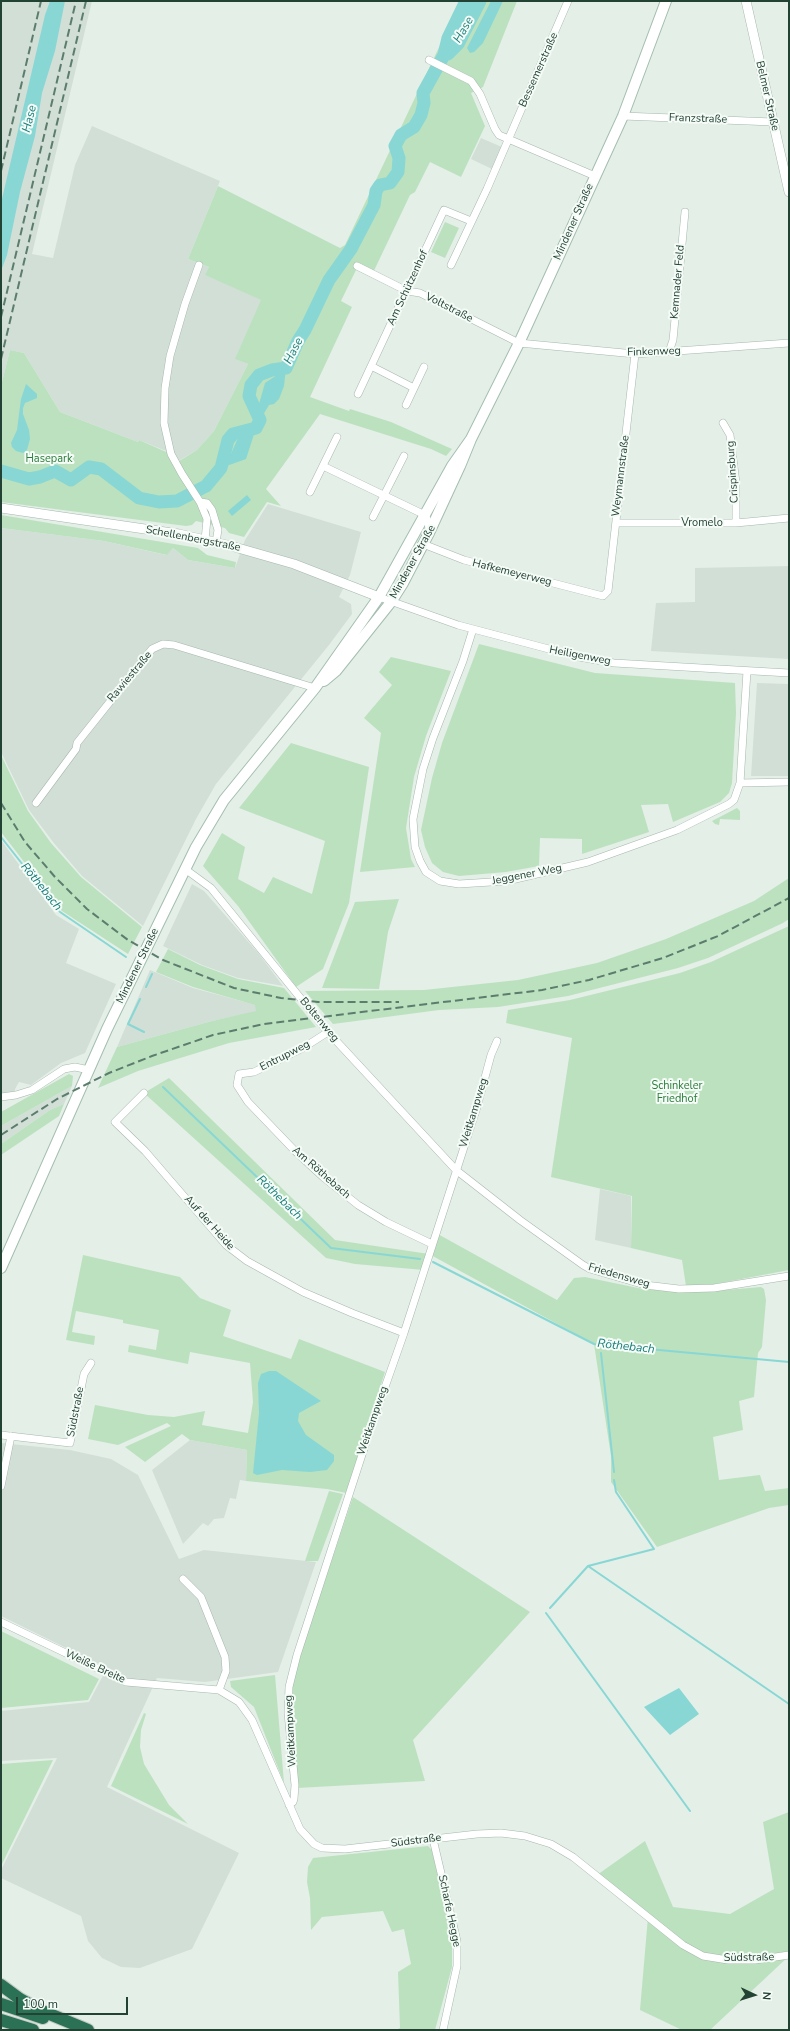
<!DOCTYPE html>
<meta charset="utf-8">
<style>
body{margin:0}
#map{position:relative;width:790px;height:2031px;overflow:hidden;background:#e4efe8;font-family:"Nunito Sans",sans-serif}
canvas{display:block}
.frame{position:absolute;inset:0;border:2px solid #224233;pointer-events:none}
.north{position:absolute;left:734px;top:1975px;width:40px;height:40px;-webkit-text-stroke:3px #f5fbf7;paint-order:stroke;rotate:94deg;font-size:11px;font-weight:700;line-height:16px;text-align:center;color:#224233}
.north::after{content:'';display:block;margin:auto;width:14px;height:18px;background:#224233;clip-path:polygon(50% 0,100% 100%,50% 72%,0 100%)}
.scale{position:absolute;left:16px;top:1997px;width:112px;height:18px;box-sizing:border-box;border:2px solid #224233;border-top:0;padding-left:5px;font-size:12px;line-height:14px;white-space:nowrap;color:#224233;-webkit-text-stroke:3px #f5fbf7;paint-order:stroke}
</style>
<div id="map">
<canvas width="790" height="2031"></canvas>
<div class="frame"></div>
<div class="north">N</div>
<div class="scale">100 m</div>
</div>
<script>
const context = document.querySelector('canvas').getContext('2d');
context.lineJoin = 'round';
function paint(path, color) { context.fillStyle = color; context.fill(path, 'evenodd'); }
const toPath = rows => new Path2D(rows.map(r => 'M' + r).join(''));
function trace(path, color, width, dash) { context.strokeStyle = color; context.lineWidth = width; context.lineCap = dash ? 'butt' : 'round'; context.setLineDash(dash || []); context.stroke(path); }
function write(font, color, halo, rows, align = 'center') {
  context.font = font + ' "Nunito Sans",sans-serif'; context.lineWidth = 4; context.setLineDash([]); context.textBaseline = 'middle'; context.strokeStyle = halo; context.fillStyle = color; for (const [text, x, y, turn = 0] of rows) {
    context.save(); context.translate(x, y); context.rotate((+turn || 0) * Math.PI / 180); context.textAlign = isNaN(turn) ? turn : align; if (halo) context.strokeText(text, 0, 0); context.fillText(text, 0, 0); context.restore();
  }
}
const built = toPath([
 [1,1,92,1,32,254,53,258,75,165,92,126,220,181,188,259,209,267,206,275,262,300,236,359,248,364,214,431,197,450,175,463,171,453,139,440,138,442,60,412,24,353,10,350,1,386],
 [481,138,502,147,492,169,471,159],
 [268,504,361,532,350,575,339,597,351,604,352,614,329,645,216,784,196,819,143,926,82,876,53,842,29,810,1,752,1,528,104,541,166,555,173,548,188,560,235,568,245,540],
 [789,566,789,659,651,651,656,603,695,602,695,568],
 [757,683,789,684,789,776,751,776],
 [1,840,56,915,79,929,66,963,116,984,85,1053,61,1063,31,1085,19,1082,15,1089,16,1095,1,1097],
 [192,884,204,891,259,954,283,986,238,978,202,965,163,946],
 [150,970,193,988,256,1005,256,1012,212,1021,117,1047],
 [72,1086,64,1104,50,1110,1,1144,1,1126],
 [600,1189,631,1196,631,1248,595,1240],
 [190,1440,247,1450,246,1481,240,1480,236,1499,230,1498,224,1518,214,1519,208,1526,203,1523,183,1544,152,1470],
 [1,1443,70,1450,111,1459,138,1475,179,1559,204,1550,316,1562,278,1672,205,1682,157,1678,107,1787,239,1853,192,1949,140,1968,121,1967,102,1958,88,1941,81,1916,1,1878,1,1870,57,1758,1,1761,1,1711,89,1702,107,1668,1,1616]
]);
const green = toPath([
 [461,1,517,1,483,87,471,93,485,126,461,177,430,162,415,192,410,195,371,277,356,270,341,301,352,307,310,397,349,411,350,409,391,422,452,449,446,456,431,449,320,414,266,489,281,506,267,502,244,537,229,533,225,528,196,521,192,525,186,526,1,502,1,386,10,350,24,353,60,412,138,442,139,440,171,454,176,463,197,450,214,431,248,364,235,359,261,300,205,275,209,267,188,259,218,186,340,248,345,245],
 [445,222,459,228,445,258,431,252],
 [1,515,198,548,207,555,236,562,235,568,188,560,173,548,167,555,104,541,1,528],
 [479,644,595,673,735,683,736,713,732,783,729,793,720,802,673,822,668,804,641,805,649,832,582,854,582,839,540,838,539,866,506,872,459,876,443,872,432,863,425,847,421,830,432,778,442,743],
 [391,657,451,671,426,736,414,777,406,828,411,859,415,867,360,872,381,733,364,718,392,685,379,672],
 [291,743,369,767,349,903,323,969,296,987,238,906,203,866,222,833,245,847,238,879,264,893,273,877,312,894,325,841,239,808],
 [1,755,28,811,51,843,81,877,142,927,128,954,62,911,1,832],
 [737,808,740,811,740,820,720,819,719,825,715,824,712,821],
 [789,878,789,919,783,923,708,958,678,968,568,996,498,1007,439,1010,333,1024,305,991,424,990,518,980,597,963,666,939,754,901],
 [399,899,388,932,379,989,322,988,355,902],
 [789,926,789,1270,710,1285,686,1286,682,1260,631,1248,632,1196,551,1177,572,1038,506,1023,508,1010,570,1000,680,973,711,962],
 [168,949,200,965,238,979,284,988,316,1027,229,1043,138,1071,98,1088,117,1047,212,1021,256,1011,255,1005,193,987,156,972],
 [69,1074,73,1076,72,1086,1,1126,1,1112],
 [169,1078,335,1240,429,1254,436,1233,557,1300,574,1278,585,1277,643,1289,679,1292,714,1291,761,1287,764,1289,766,1300,762,1347,758,1353,754,1397,739,1401,743,1430,713,1437,719,1480,760,1475,765,1491,789,1488,789,1505,769,1508,657,1547,611,1482,611,1456,594,1344,429,1254,424,1270,355,1264,326,1258,144,1093],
 [64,1104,59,1116,1,1155,1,1144,50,1110],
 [83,1255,180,1277,200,1298,231,1310,223,1336,291,1359,299,1339,385,1372,346,1493,327,1489,246,1481,247,1450,190,1440,182,1434,145,1462,125,1447,171,1426,167,1423,118,1445,88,1439,95,1405,148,1415,174,1417,205,1411,202,1425,248,1433,253,1402,250,1363,190,1352,188,1364,128,1352,129,1345,156,1350,159,1330,123,1323,123,1320,76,1311,72,1332,95,1336,94,1345,66,1340],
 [329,1491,343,1494,318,1561,305,1561],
 [353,1497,530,1612,413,1740,425,1781,297,1788,289,1687],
 [1,1631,99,1679,88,1700,1,1708],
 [275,1675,284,1783,254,1707,231,1687,230,1681],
 [144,1713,146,1714,141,1730,140,1747,144,1764,169,1805,188,1824,111,1786],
 [53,1760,1,1866,1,1764],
 [789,1812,789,1956,710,2030,682,2030,640,2010,648,1917,597,1875,645,1841,673,1907,730,1914,774,1889,763,1822],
 [428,1846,432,1850,452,1941,452,1967,435,2030,396,2030,400,2028,398,1972,411,1964,404,1929,392,1932,383,1911,322,1917,311,1930,310,1898,307,1882,308,1867,313,1858]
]);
const water = toPath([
 [50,1,65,1,55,51,42,93,35,136,20,192,7,255,1,271,1,203,45,15],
 [491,1,503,1,483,43,474,52,470,53,467,48],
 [286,368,284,386,279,399,274,404,269,405,260,420,257,411,265,383,277,375,280,369],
 [26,384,37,394,37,398,25,403,23,408,23,414,29,430,30,439,27,450,23,453,16,451,12,447,11,443,17,430,21,399],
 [256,428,246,459,221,468,223,460,231,454,237,440,248,430],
 [247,495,251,500,232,516,228,511],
 [269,1371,276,1371,321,1401,299,1413,298,1421,306,1435,334,1455,334,1461,327,1470,310,1472,282,1470,257,1475,253,1473,259,1413,258,1383,261,1374],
 [679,1688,699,1714,670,1735,644,1707]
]);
const stream = toPath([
 [1,837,60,912,126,957],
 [146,987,152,974],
 [140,999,128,1024,144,1032],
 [163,1087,331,1248,420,1259],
 [433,1262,594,1344,789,1362],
 [601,1353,614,1472],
 [614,1480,616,1492,654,1549,588,1566,789,1704],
 [550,1608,588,1566],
 [546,1613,690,1811]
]);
const river = toPath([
 [444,55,448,38,466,1],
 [1,471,29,479,40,477,55,471,71,480,89,467,101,469,139,498,159,502,177,501,206,486,221,468,228,440,233,434,256,428,260,420,249,396,251,385,259,375,272,370,286,368,298,341,305,330,329,280,351,249,374,205,376,191,380,185,390,183,398,172,399,158,395,146,401,135,414,127,421,115,424,103,423,93,444,55,448,54,458,44,480,1]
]);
const minor = toPath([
 [429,60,471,81,480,94,495,129,499,135,595,176],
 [623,116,773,122],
 [199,265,185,304,170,356,165,388,164,423,171,454,182,474,200,502,207,519,205,540],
 [451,265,487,189,568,1],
 [357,266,407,291,420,293,519,343,635,354,789,343],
 [669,352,673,340,685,212],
 [371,366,414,388],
 [358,394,444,210,471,221],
 [406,405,424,367],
 [723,423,730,435,736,483,736,523],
 [323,466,425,515,428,521,429,530],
 [310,492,337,437],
 [200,502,207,503,212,510,218,530,216,542],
 [373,517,404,456],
 [616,523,736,523,789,518],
 [423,544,464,560,603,596,608,591,635,354],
 [379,597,458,625,579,657,614,663,789,673],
 [473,629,463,661,433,738,423,769,413,819,415,847,420,861,426,872,440,881,459,884,507,881,588,862,677,830,729,804,734,800,740,783,747,671],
 [740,783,789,782],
 [36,803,76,749,77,743,152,649,163,644,174,645,315,688],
 [185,869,211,888,328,1032,456,1170,520,1220,583,1265,590,1269,645,1285,679,1289,714,1288,789,1276],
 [328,1032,303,1048,254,1072,239,1074,237,1085,248,1102,295,1151,323,1177,358,1205,386,1222,432,1244],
 [144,1093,115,1122,145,1151,226,1245,247,1261,303,1292,352,1313,404,1333],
 [1,1097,16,1095,32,1090,64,1069,75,1067,89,1070],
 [1,1435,70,1443,84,1374,91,1363],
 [1,1486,11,1436],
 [183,1579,201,1597,225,1657,226,1671,219,1690],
 [1,1622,126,1682,219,1690,239,1702,252,1720,300,1829,314,1844,322,1848,345,1849,477,1834,501,1833,525,1836,551,1844,573,1857,683,1945,703,1956,728,1960,755,1960,789,1955],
 [289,1805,293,1802,294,1799,295,1785,288,1713,289,1687,297,1655,372,1424,404,1333,477,1107,491,1055,497,1041],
 [433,1839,457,1941,457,1966,443,2030]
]);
const tertiary = toPath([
 [746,1,789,192],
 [1,508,179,534,231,546,294,564,379,597]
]);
const secondary = toPath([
 [324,681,336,671,391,602,403,583,429,533,460,466,471,439,519,343,623,116,666,1],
 [1,1268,107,1029,196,847,224,800,315,688,379,597,452,466,471,439]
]);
const motorway = toPath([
 [1,1985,20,1999,40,2010,88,2030],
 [1,2004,43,2018],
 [1,2020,33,2030]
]);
const rail = toPath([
 [1,171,41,1],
 [1,317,76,1],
 [1,359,86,1],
 [1,803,25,842,55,877,87,909,128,940,163,960,234,988,281,998,318,1002,399,1002],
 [1,1135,57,1099,109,1073,152,1056,213,1035,264,1024,542,990,589,980,663,958,718,936,789,898]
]);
const streetNames = [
 ["Bessemerstraße",539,70,-66],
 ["Belmer Straße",767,96,77],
 ["Franzstraße",698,119,2],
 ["Mindener Straße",574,222,-66],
 ["Kemnader Feld",678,282,-85],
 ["Am Schützenhof",408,288,-65],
 ["Voltstraße",449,308,27],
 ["Finkenweg",654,352,-2],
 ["Crispinsburg",733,472,-94],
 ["Weymannstraße",621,476,-83],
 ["Vromelo",702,523],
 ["Schellenbergstraße",193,539,11],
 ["Mindener Straße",413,562,-61],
 ["Hafkemeyerweg",512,573,14],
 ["Heiligenweg",580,656,11],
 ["Rawiestraße",130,677,-50],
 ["Jeggener Weg",527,875,-11],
 ["Mindener Straße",138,966,-64],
 ["Boltenweg",319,1020,50],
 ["Entrupweg",285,1056,-27],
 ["Weitkampweg",474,1113,-73],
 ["Am Röthebach",321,1173,41],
 ["Auf der Heide",209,1223,48],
 ["Friedensweg",619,1276,16],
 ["Südstraße",76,1412,-79],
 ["Weitkampweg",373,1421,-71],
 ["Weiße Breite",95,1667,25],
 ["Weitkampweg",291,1731,-93],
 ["Südstraße",416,1841,-7],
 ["Scharfe Hegge",449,1911,78],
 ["Südstraße",749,1958,-1]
];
const parkNames = [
 ["Hasepark",49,459],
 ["Schinkeler",677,1086],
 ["Friedhof",677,1099]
];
const waterNames = [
 ["Hase",464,30,-60],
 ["Hase",30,119,-76],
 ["Hase",294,351,-63],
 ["Röthebach",41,887,51],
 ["Röthebach",279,1198,44],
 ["Röthebach",626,1347,6]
];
paint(built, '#d2dfd7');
paint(green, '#bce1bf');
paint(water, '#88d7d4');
trace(stream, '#88d7d4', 2);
trace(river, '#88d7d4', 13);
trace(minor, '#a6b8ae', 8);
trace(tertiary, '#a6b8ae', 10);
trace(secondary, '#a4beb0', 12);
trace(motorway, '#c1cac6', 14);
trace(minor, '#fff', 7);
trace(tertiary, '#fff', 9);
trace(secondary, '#fff', 10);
trace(motorway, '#2b7155', 12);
trace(rail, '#5c7d6e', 2, [8, 4]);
write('11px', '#224233', '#f5fbf7', streetNames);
write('11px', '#287d39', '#f5fbf7', parkNames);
write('italic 12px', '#167e7b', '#f5fbf7', waterNames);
</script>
